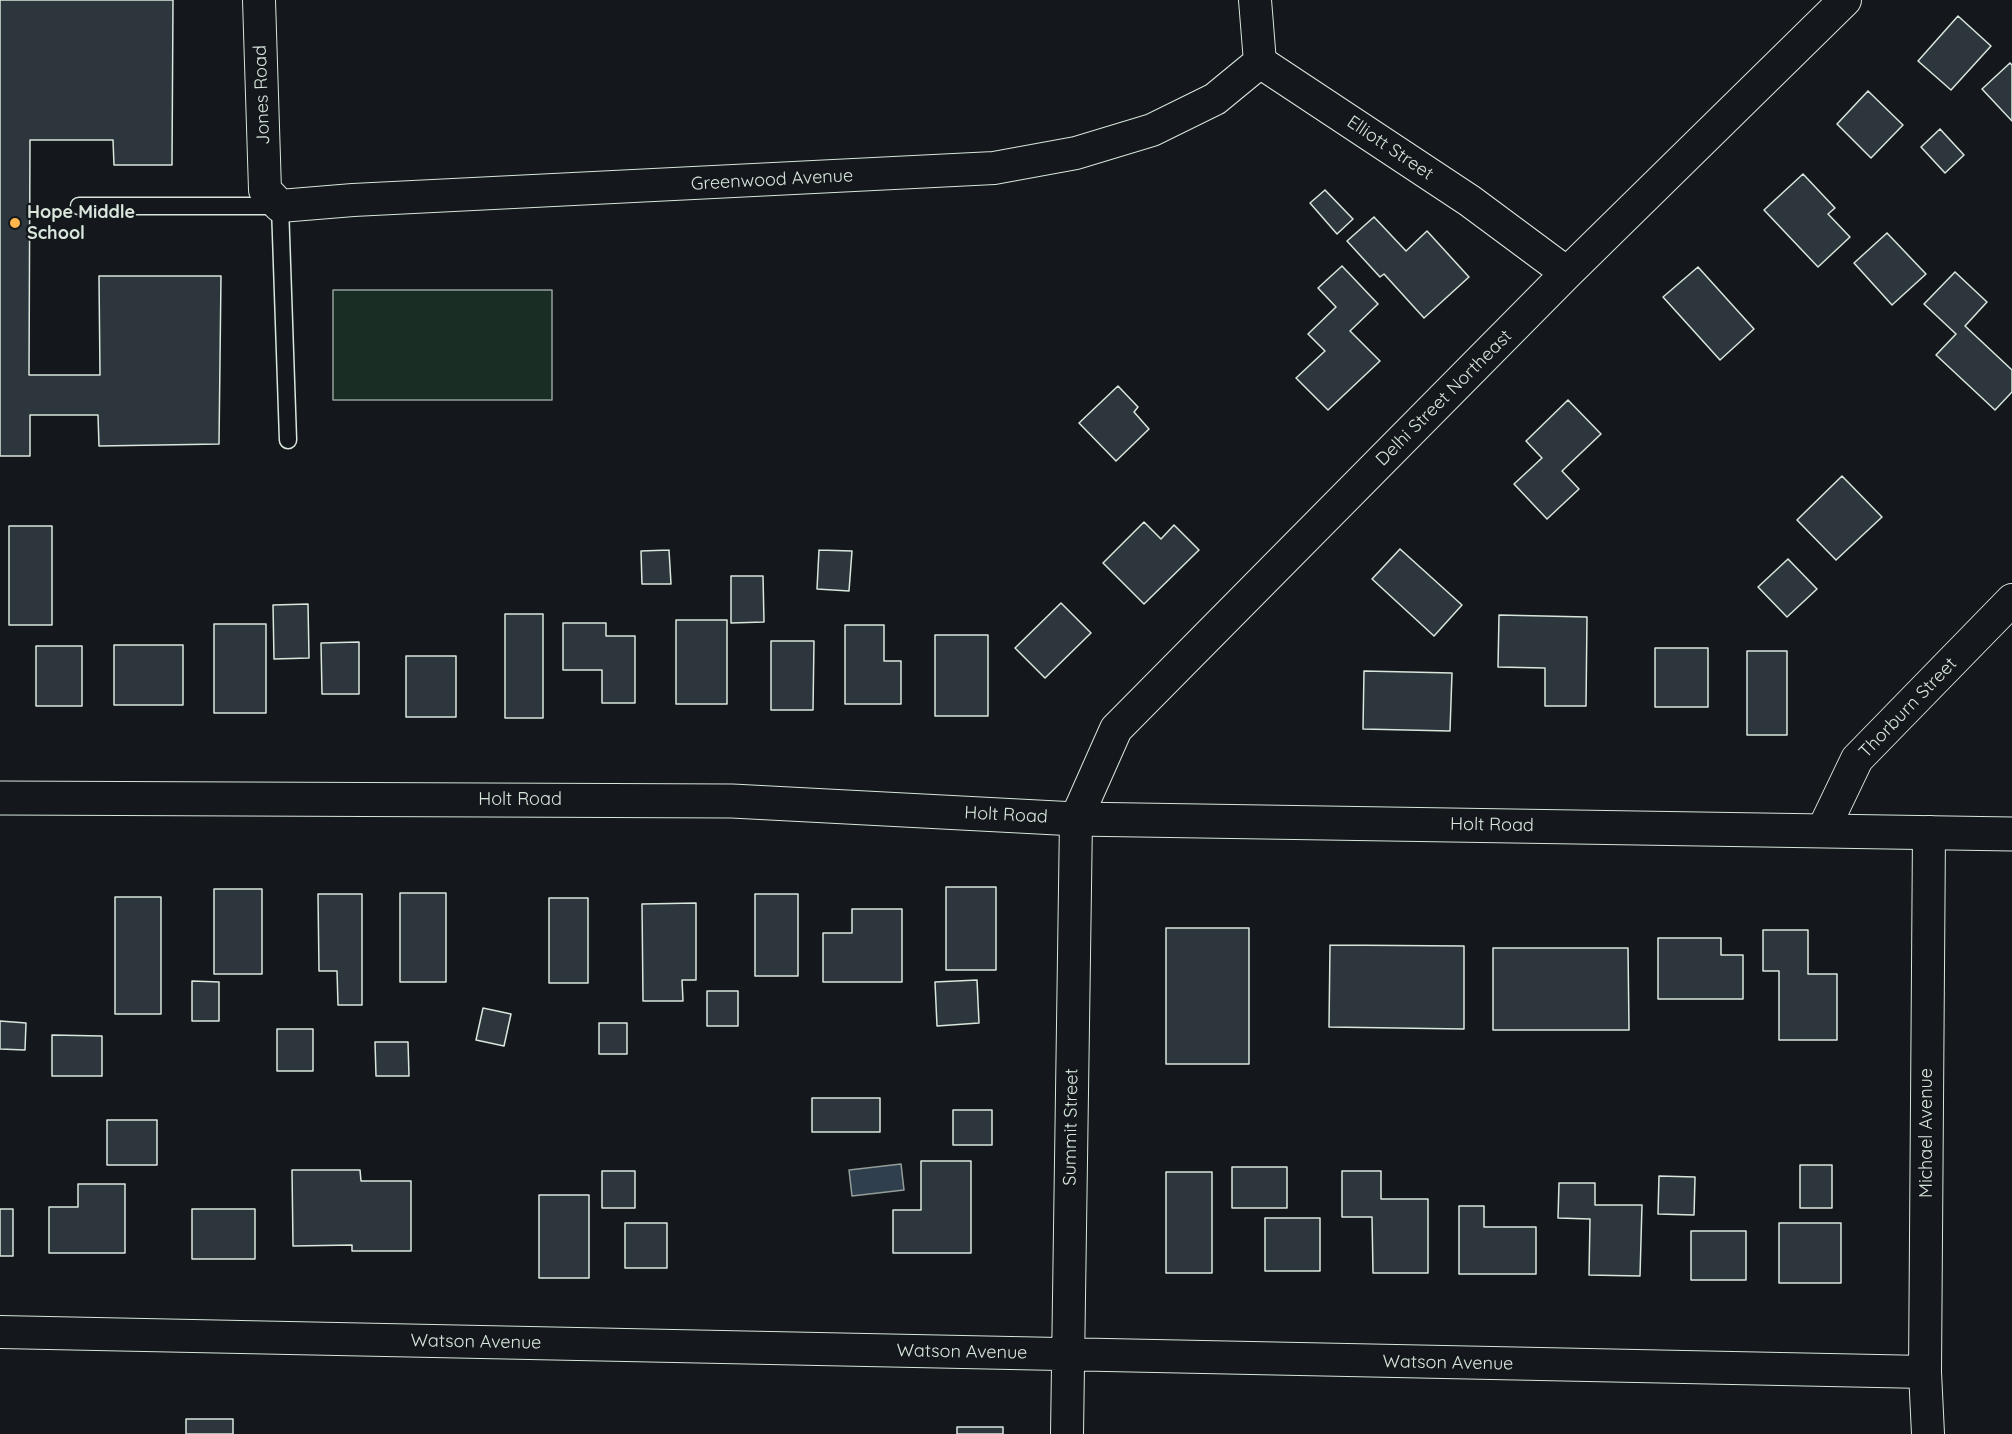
<!DOCTYPE html>
<style>
body{margin:0}
canvas{display:block;background:#14181c}
</style>
<canvas width="2012" height="1434"></canvas>
<script>
const context = document.querySelector('canvas').getContext('2d');
context.lineJoin = 'round';
function paint(path, color) { context.fillStyle = color; context.fill(path, 'evenodd'); }
const toPath = rows => new Path2D(rows.map(r => 'M' + r).join(''));
function trace(path, color, width, dash) { context.strokeStyle = color; context.lineWidth = width; context.lineCap = dash ? 'butt' : 'round'; context.setLineDash(dash || []); context.stroke(path); }
function write(font, color, halo, rows, align = 'center') {
  context.font = font + ' Quicksand,sans-serif'; context.lineWidth = 4.5; context.setLineDash([]); context.textBaseline = 'middle'; context.strokeStyle = halo; context.fillStyle = color; for (const [text, x, y, turn = 0] of rows) {
    context.save(); context.translate(x, y); context.rotate((+turn || 0) * Math.PI / 180); context.textAlign = isNaN(turn) ? turn : align; if (halo) context.strokeText(text, 0, 0); context.fillText(text, 0, 0); context.restore();
  }
}
const green = toPath([
 [333,290,552,290,552,400,333,400,333,290]
]);
const water = toPath([
 [901,1164,904,1190,852,1196,849,1170,901,1164]
]);
const building = toPath([
 [0,0,173,0,172,165,114,165,113,140,30,140,29,375,100,375,99,276,221,276,219,444,99,446,98,415,30,415,30,456,0,456,0,0],
 [1958,16,1991,46,1951,90,1918,61,1958,16],
 [2010,63,2012,65,2012,121,1982,89,2010,63],
 [1868,91,1903,125,1871,158,1837,124,1868,91],
 [1940,129,1964,155,1945,173,1921,147,1940,129],
 [1803,174,1835,208,1828,214,1850,237,1818,267,1764,210,1803,174],
 [1325,190,1353,219,1337,234,1310,203,1325,190],
 [1374,217,1406,251,1427,231,1469,277,1424,318,1384,274,1380,277,1347,241,1374,217],
 [1887,233,1926,274,1892,305,1854,263,1887,233],
 [1342,266,1378,304,1350,331,1380,361,1328,410,1296,378,1325,351,1308,334,1336,307,1318,288,1342,266],
 [1698,267,1754,329,1720,360,1663,297,1698,267],
 [1955,272,1987,302,1965,326,2012,370,2012,392,1995,410,1936,355,1956,334,1924,304,1955,272],
 [1118,386,1138,407,1134,412,1149,429,1116,461,1079,423,1118,386],
 [1568,400,1601,434,1562,471,1579,489,1547,519,1514,484,1542,458,1526,441,1568,400],
 [1842,476,1882,517,1836,560,1797,520,1842,476],
 [1144,522,1161,539,1174,525,1199,550,1144,604,1103,563,1144,522],
 [9,526,52,526,52,625,9,625,9,526],
 [1400,549,1462,605,1434,636,1372,579,1400,549],
 [669,550,671,584,642,584,641,551,669,550],
 [819,550,852,551,849,591,817,589,819,550],
 [1788,559,1817,589,1787,617,1758,587,1788,559],
 [731,576,763,576,764,622,731,623,731,576],
 [1061,603,1091,633,1045,678,1015,648,1061,603],
 [308,604,309,658,274,659,273,605,308,604],
 [505,614,543,614,543,718,505,718,505,614],
 [1499,615,1587,617,1586,706,1545,706,1545,668,1498,667,1499,615],
 [676,620,727,620,727,704,676,704,676,620],
 [563,623,606,623,606,636,635,636,635,703,602,703,602,670,563,670,563,623],
 [214,624,266,624,266,713,214,713,214,624],
 [845,625,884,625,884,661,901,661,901,704,845,704,845,625],
 [935,635,988,635,988,716,935,716,935,635],
 [771,641,814,641,813,710,771,710,771,641],
 [359,642,359,694,322,694,321,643,359,642],
 [114,645,183,645,183,705,114,705,114,645],
 [36,646,82,646,82,706,36,706,36,646],
 [1655,648,1708,648,1708,707,1655,707,1655,648],
 [1747,651,1787,651,1787,735,1747,735,1747,651],
 [406,656,456,656,456,717,406,717,406,656],
 [1364,671,1452,673,1450,731,1363,729,1364,671],
 [946,887,996,887,996,970,946,970,946,887],
 [214,889,262,889,262,974,214,974,214,889],
 [400,893,446,893,446,982,400,982,400,893],
 [318,894,362,894,362,1005,338,1005,337,971,319,971,318,894],
 [755,894,798,894,798,976,755,976,755,894],
 [115,897,161,897,161,1014,115,1014,115,897],
 [549,898,588,898,588,983,549,983,549,898],
 [696,903,696,980,682,980,683,1001,643,1001,642,904,696,903],
 [852,909,902,909,902,982,823,982,823,933,852,933,852,909],
 [1166,928,1249,928,1249,1064,1166,1064,1166,928],
 [1763,930,1808,930,1808,974,1837,974,1837,1040,1779,1040,1779,971,1763,971,1763,930],
 [1658,938,1721,938,1721,955,1743,955,1743,999,1658,999,1658,938],
 [1330,945,1464,946,1464,1029,1329,1027,1330,945],
 [1493,948,1628,948,1629,1030,1493,1030,1493,948],
 [977,980,979,1023,937,1026,935,982,977,980],
 [192,981,219,982,219,1021,192,1021,192,981],
 [707,991,738,991,738,1026,707,1026,707,991],
 [483,1008,511,1014,504,1046,476,1040,483,1008],
 [0,1021,26,1023,25,1050,0,1049,0,1021],
 [599,1023,627,1023,627,1054,599,1054,599,1023],
 [277,1029,313,1029,313,1071,277,1071,277,1029],
 [52,1035,102,1036,102,1076,52,1076,52,1035],
 [375,1042,408,1042,409,1076,376,1076,375,1042],
 [812,1098,880,1098,880,1132,812,1132,812,1098],
 [953,1110,992,1110,992,1145,953,1145,953,1110],
 [107,1120,157,1120,157,1165,107,1165,107,1120],
 [921,1161,971,1161,971,1253,893,1253,893,1210,921,1210,921,1161],
 [1800,1165,1832,1165,1832,1208,1800,1208,1800,1165],
 [1232,1167,1287,1167,1287,1208,1232,1208,1232,1167],
 [292,1170,360,1170,361,1181,411,1181,411,1251,352,1251,352,1245,293,1246,292,1170],
 [602,1171,635,1171,635,1208,602,1208,602,1171],
 [1342,1171,1381,1171,1381,1199,1428,1199,1428,1273,1373,1273,1372,1217,1342,1217,1342,1171],
 [1166,1172,1212,1172,1212,1273,1166,1273,1166,1172],
 [1659,1176,1695,1177,1694,1215,1658,1214,1659,1176],
 [1559,1183,1595,1183,1595,1205,1642,1205,1640,1276,1589,1275,1590,1219,1558,1218,1559,1183],
 [78,1184,125,1184,125,1253,49,1253,49,1207,78,1207,78,1184],
 [539,1195,589,1195,589,1278,539,1278,539,1195],
 [1459,1206,1484,1206,1484,1227,1536,1227,1536,1274,1459,1274,1459,1206],
 [0,1209,13,1209,13,1256,0,1256,0,1209],
 [192,1209,255,1209,255,1259,192,1259,192,1209],
 [1265,1218,1320,1218,1320,1271,1265,1271,1265,1218],
 [625,1223,667,1223,667,1268,625,1268,625,1223],
 [1779,1223,1841,1223,1841,1283,1779,1283,1779,1223],
 [1691,1231,1746,1231,1746,1280,1691,1280,1691,1231],
 [186,1419,233,1419,233,1434,186,1434,186,1419],
 [957,1427,1003,1427,1003,1434,957,1434,957,1427]
]);
const service = toPath([
 [79,206,280,206,288,440]
]);
const minor = toPath([
 [259,0,265,190,280,206,353,200,994,168,1076,153,1152,130,1215,99,1260,62],
 [1255,0,1260,62,1470,201,1567,273],
 [1823,830,1857,759,2012,600],
 [0,1332,1925,1372],
 [1067,1434,1076,819,1116,729,1567,273,1845,0],
 [1928,1434,1925,1372,1929,832]
]);
const secondary = toPath([
 [0,798,732,801,1076,819,2012,834]
]);
const markers = [
 [15,223,6,"#ffb74d"]
];
const streetNames = [
 ["Jones Road",262,95,-92],
 ["Elliott Street",1390,148,34],
 ["Greenwood Avenue",772,180,-3],
 ["Delhi Street Northeast",1444,398,-45],
 ["Thorburn Street",1908,708,-46],
 ["Holt Road",520,800],
 ["Holt Road",1006,815,3],
 ["Holt Road",1492,825,1],
 ["Summit Street",1071,1127,-89],
 ["Michael Avenue",1927,1133,-90],
 ["Watson Avenue",476,1342,1],
 ["Watson Avenue",962,1352,1],
 ["Watson Avenue",1448,1363,1]
];
const poiNames = [
 ["Hope Middle",27,213],
 ["School",27,234]
];
paint(green, '#1a2d24');
trace(green, '#939e99', 1.5);
paint(water, '#2f3f4d');
trace(water, '#939e99', 1.5);
paint(building, '#2c363c');
trace(building, '#d8e6dc', 1.5);
trace(service, '#d8e6dc', 19);
trace(minor, '#d8e6dc', 34);
trace(secondary, '#d8e6dc', 35);
trace(service, '#14181c', 16);
trace(minor, '#14181c', 32);
trace(secondary, '#14181c', 33);
for (const [x, y, r, color] of markers) { const dot = new Path2D(); dot.arc(x, y, r, 0, 2 * Math.PI); context.fillStyle = color; context.fill(dot); trace(dot, '#14181c', 2); }
write('18px', '#d8e6dc', '#14181c', streetNames);
write('bold 18px', '#d8e6dc', '#14181c', poiNames, 'left');
</script>
